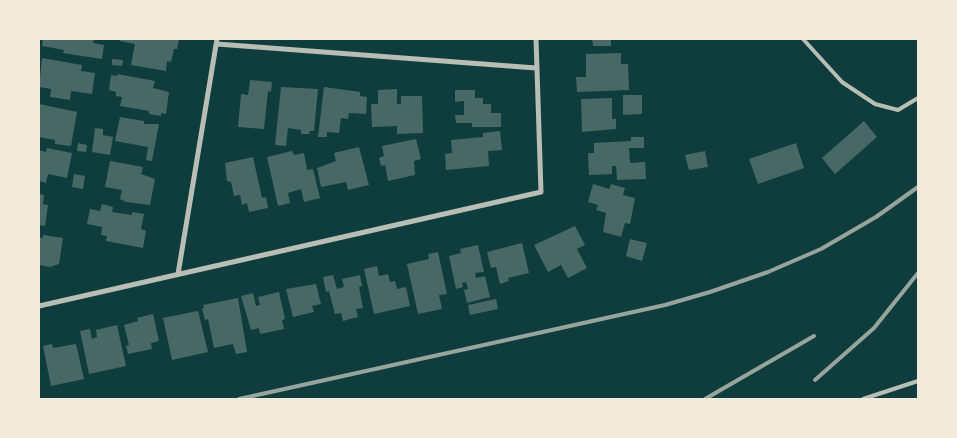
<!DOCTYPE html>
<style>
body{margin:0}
#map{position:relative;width:957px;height:438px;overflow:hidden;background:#0f3d3e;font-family:Jost,sans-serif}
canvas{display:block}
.frame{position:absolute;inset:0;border:40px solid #f1e9da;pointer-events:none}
</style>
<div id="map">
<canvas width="957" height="438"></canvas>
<div class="frame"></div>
</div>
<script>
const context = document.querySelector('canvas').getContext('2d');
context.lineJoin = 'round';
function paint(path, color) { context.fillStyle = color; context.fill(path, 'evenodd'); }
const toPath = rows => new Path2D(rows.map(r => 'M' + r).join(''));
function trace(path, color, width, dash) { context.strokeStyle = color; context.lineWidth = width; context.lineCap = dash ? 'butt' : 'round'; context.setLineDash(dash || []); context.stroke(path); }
const building = toPath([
 [43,39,94,39,93,43,104,45,102,59,63,53,64,50,42,46],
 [120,39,179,39,177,49,174,49,171,62,167,61,166,71,131,65,135,44,120,41],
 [592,39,611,39,611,46,593,46],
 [621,53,621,64,628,64,629,90,577,92,576,77,586,77,586,54],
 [42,58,82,65,81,71,95,73,92,94,71,91,70,100,50,97,51,89,39,87],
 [112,59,123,60,122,66,112,65],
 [117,74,155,81,153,88,169,92,166,114,161,113,161,116,149,114,149,111,120,106,122,97,116,96,116,92,109,90,111,75,117,76],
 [250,80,272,82,271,92,268,91,264,129,238,127,241,94,248,95],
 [281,87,318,89,314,131,310,131,309,134,301,134,301,130,288,128,286,146,275,145],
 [324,87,360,92,360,96,367,97,366,114,349,113,348,119,341,118,339,133,327,132,327,137,318,137],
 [397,89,397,104,401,104,401,96,422,96,423,133,397,134,397,126,372,127,371,104,378,104,378,90],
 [455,90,475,90,475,98,483,98,483,104,491,104,491,113,501,113,501,127,472,127,472,123,456,123,455,115,464,115,464,101,455,102],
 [623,95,642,95,642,114,623,115],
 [612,98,612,119,616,119,616,129,582,132,581,99],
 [39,104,77,112,71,146,55,144,55,140,39,137],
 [120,117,144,121,144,124,159,124,152,161,146,160,148,147,115,141],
 [864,121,877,137,835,174,822,158],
 [95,128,103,129,103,135,113,137,110,155,92,152],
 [500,131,502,150,488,151,489,166,446,170,445,154,452,153,451,140,483,137,483,133],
 [631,137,644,137,644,148,629,148,630,163,645,162,646,179,617,180,616,166,612,166,612,174,589,175,588,153,594,153,594,143,631,141],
 [416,139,421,159,414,161,415,175,388,181,385,165,381,166,379,158,384,156,382,146],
 [78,143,87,145,86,152,77,151],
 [796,143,804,168,758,184,749,159],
 [359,147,369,185,348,190,346,182,321,187,317,168,336,161,334,153],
 [47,148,72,153,67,178,48,174,46,183,39,181,39,150,46,152],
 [292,151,294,155,304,153,307,170,313,169,320,198,304,202,301,189,288,193,290,203,278,206,267,157],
 [705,151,708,167,689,170,685,155],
 [253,157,262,198,266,197,268,208,249,212,247,203,242,205,240,195,234,196,231,182,227,181,225,163],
 [110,161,143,167,141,174,155,179,150,205,126,202,120,199,122,190,105,187],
 [74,174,85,176,83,189,72,187],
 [593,184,609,189,611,184,625,188,623,195,635,198,630,224,625,223,621,237,603,232,606,213,596,210,598,205,588,202],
 [39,194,44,195,43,204,48,205,45,226,39,225],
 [102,204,113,207,112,212,132,215,132,212,144,214,141,229,146,231,143,248,106,241,107,236,101,235,102,227,87,224,90,209,100,211],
 [575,226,585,245,577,249,587,268,568,278,561,265,548,272,534,245],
 [43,235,63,238,59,264,50,267,39,265,39,237,43,238],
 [630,239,647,243,642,261,626,256],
 [522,243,529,273,508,278,509,281,500,284,496,267,491,268,487,252],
 [478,245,484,272,475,273,476,278,485,276,490,297,467,303,464,290,468,289,466,282,462,283,463,287,456,289,449,256,461,253,460,249],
 [438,252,447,294,439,295,442,309,418,314,407,264,429,259,428,254],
 [377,266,379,276,388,274,390,282,395,281,397,289,406,287,410,306,374,314,364,269],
 [333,275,337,289,344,287,342,279,360,275,362,286,359,287,363,308,356,309,358,317,343,321,341,313,335,314,329,291,326,292,323,277],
 [316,284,321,304,312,306,314,312,293,317,286,289],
 [279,292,285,319,282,320,284,329,260,334,259,328,251,330,241,296,253,293,256,306,260,305,258,297],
 [238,298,247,352,236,354,233,344,214,348,208,319,205,320,202,309,204,308,203,305],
 [496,299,498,309,470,315,468,305],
 [198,311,208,352,172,360,163,318],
 [153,314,159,341,151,343,152,349,128,354,126,346,129,345,124,325,138,321,137,318],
 [117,325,126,366,89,374,80,331,90,329,92,339,97,337,96,330],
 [52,344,53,348,76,344,84,379,51,386,43,346]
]);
const service = toPath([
 [803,39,842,82,875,104,898,110,918,98],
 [863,399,918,381]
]);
const minor = toPath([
 [217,44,536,68],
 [178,274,217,39],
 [39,306,541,192,536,39]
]);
const rail = toPath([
 [815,380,874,328,918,273],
 [239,399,665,305,710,292,768,272,821,249,876,217,918,187],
 [705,399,814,336]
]);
paint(building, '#486865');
trace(service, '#b8beb3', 4);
trace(minor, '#b8beb3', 5);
trace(rail, '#97a49c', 4);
</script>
